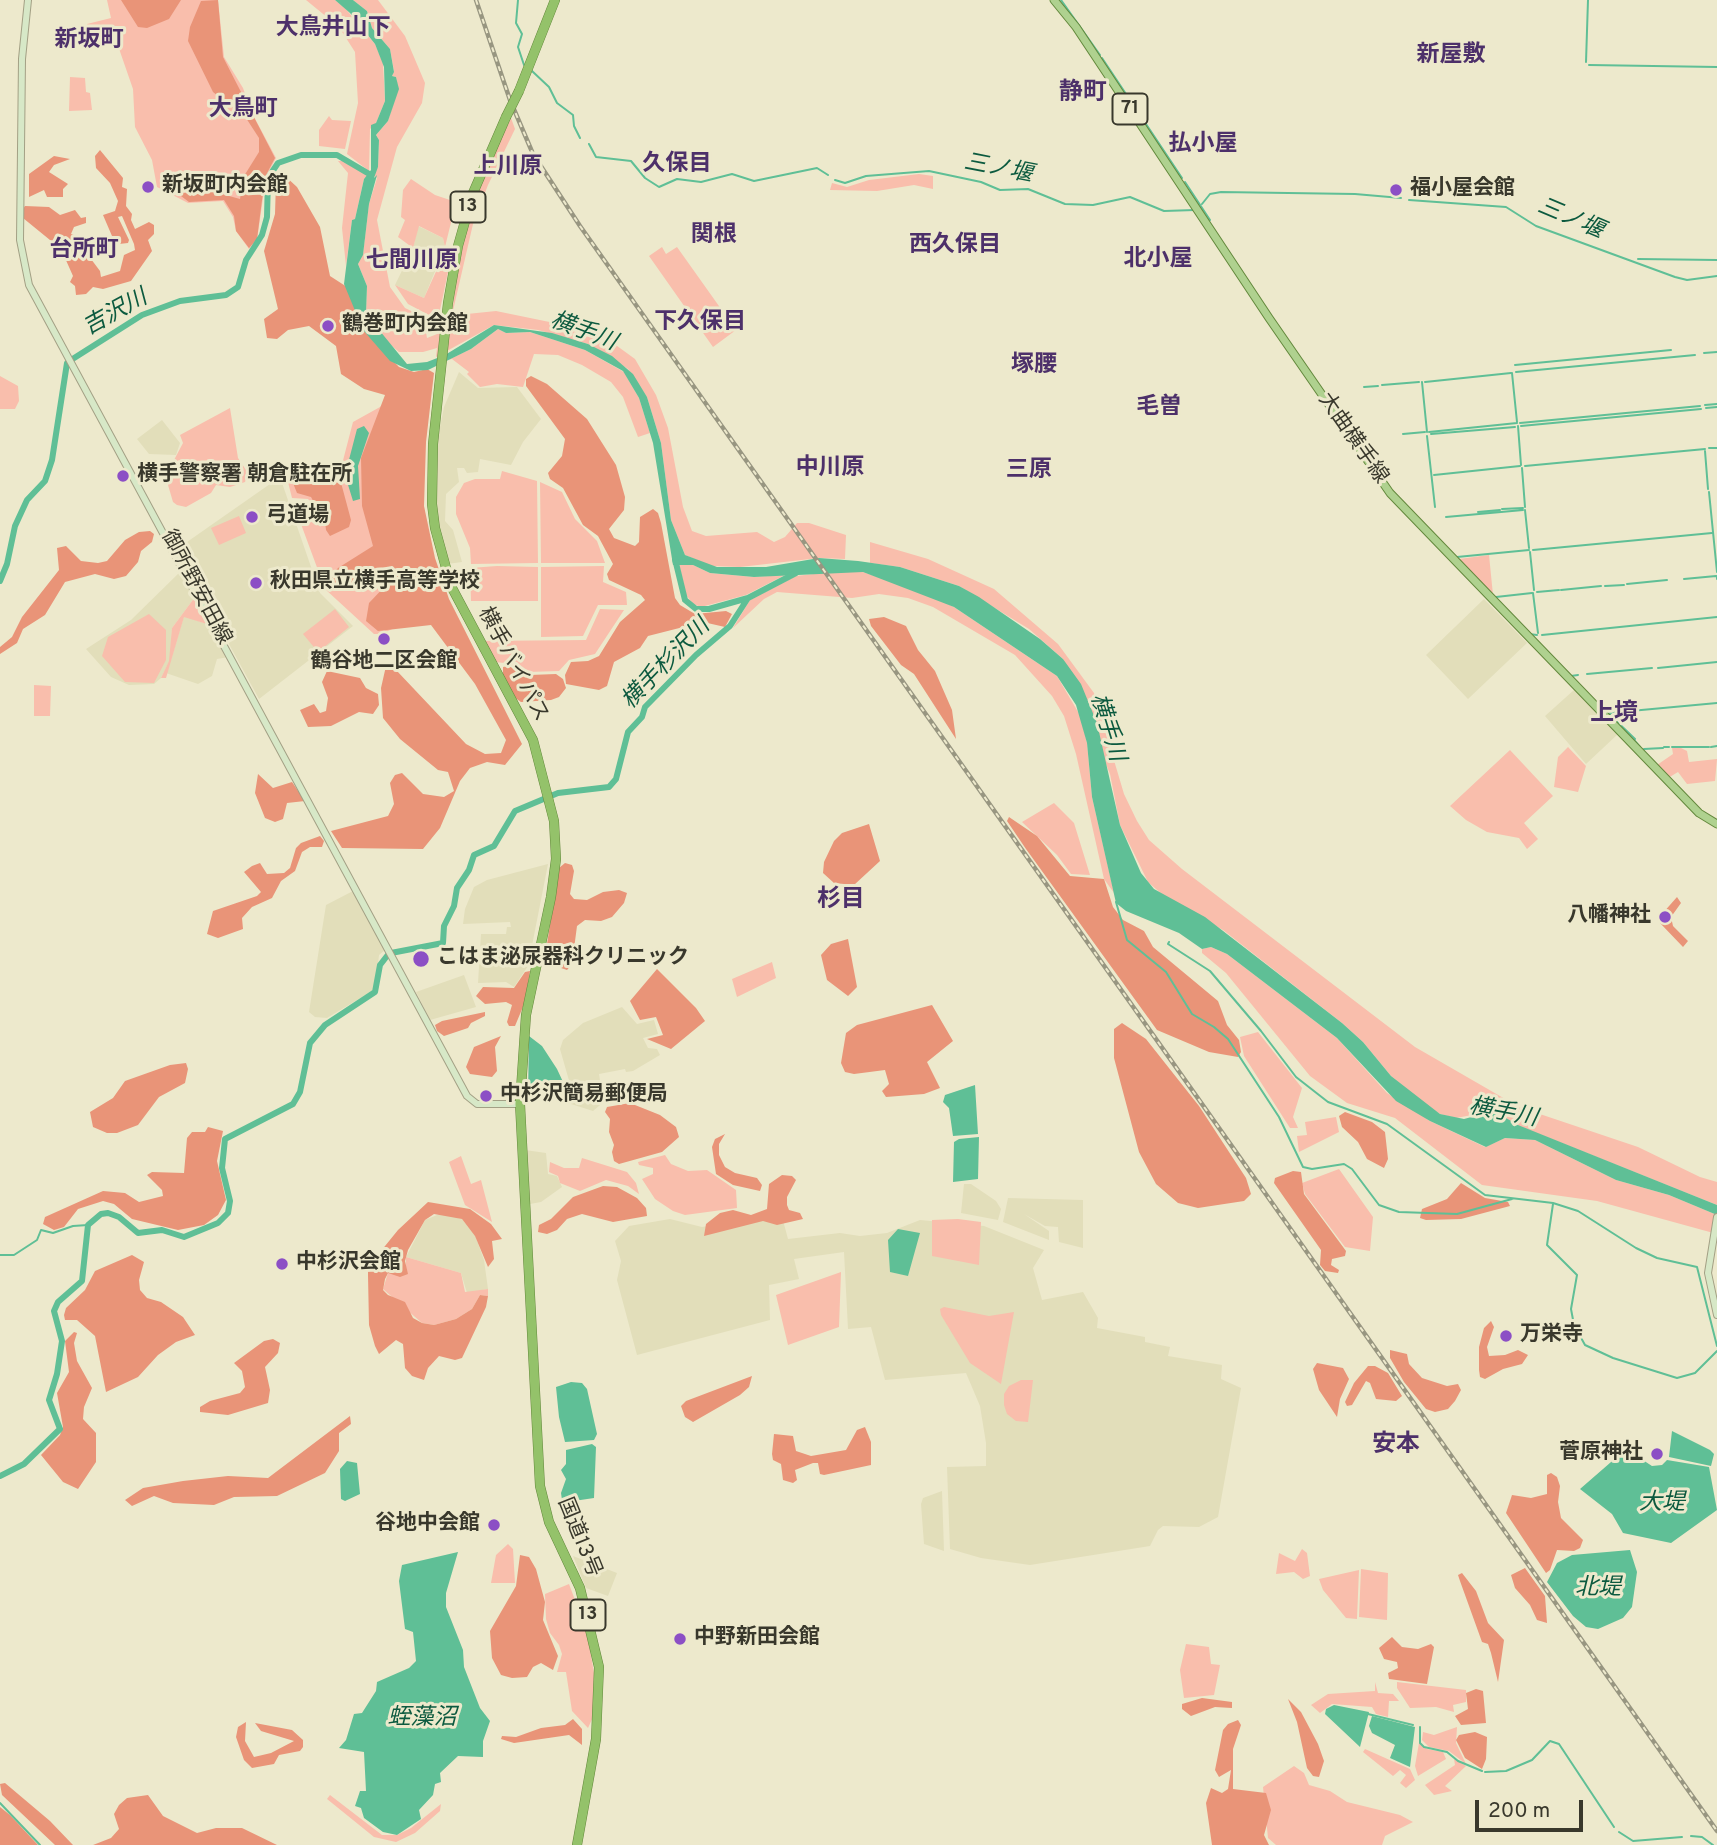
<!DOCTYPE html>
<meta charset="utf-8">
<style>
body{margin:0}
#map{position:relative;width:1717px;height:1845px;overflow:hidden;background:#ede9cc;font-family:Overpass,sans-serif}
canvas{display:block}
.scale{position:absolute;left:1475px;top:1800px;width:108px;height:32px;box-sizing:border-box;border:4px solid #39382c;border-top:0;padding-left:9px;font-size:21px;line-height:24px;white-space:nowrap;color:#39382c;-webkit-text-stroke:5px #ede9cc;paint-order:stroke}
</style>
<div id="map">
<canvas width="1717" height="1845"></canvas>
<div class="scale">200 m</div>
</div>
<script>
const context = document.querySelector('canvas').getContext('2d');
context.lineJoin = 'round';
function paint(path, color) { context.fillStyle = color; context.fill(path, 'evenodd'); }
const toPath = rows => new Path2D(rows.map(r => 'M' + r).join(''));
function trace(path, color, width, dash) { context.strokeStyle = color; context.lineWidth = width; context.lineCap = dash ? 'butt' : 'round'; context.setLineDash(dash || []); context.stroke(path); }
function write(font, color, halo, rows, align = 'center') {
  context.font = font + ' Overpass,"Noto Sans JP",sans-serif'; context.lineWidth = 6; context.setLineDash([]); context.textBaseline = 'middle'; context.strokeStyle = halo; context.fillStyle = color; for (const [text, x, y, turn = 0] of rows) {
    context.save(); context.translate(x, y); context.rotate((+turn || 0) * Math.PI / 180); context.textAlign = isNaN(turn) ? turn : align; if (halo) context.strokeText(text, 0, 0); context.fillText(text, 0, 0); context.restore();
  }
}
const built = toPath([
 [418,226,443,238,445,247,424,298,395,285,413,248],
 [459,372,478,388,517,387,541,419,523,442,511,465,480,459,478,472,467,473,464,468,457,468,459,482,446,494,445,521,453,530,462,562,447,564,435,521,437,442,444,407],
 [162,420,180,443,176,455,149,454,137,439],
 [280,477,320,593,353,626,259,699,177,549],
 [182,570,195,597,172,628,171,660,184,616,210,625,229,657,217,659,212,676,198,684,166,673,168,664,161,678,154,684,129,685,111,677,86,649,131,620],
 [1484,599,1527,643,1468,699,1426,655],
 [1575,689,1618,734,1586,764,1545,716],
 [548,864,528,966,514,987,506,982,478,983,481,934,506,934,507,927,511,927,510,922,463,924,465,909,474,887,487,880],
 [353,891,385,950,379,955,376,982,372,991,327,1018,315,1017,309,1012,326,905],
 [464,975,476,1007,430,1020,416,992],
 [622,1007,637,1024,654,1020,658,1034,643,1038,648,1048,657,1049,660,1055,633,1071,626,1072,625,1069,599,1074,601,1087,618,1090,593,1111,571,1104,570,1084,560,1049,563,1040,583,1023],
 [525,1150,546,1153,548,1174,557,1176,562,1187,541,1202,530,1204],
 [964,1184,971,1184,996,1201,1001,1209,998,1220,961,1213],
 [1008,1198,1083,1200,1083,1248,1059,1242,1058,1227,1045,1226,1024,1214,1049,1231,1049,1240,1003,1222],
 [442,1213,462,1219,475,1235,484,1260,488,1289,467,1293,461,1273,406,1257,425,1220],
 [781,1213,788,1239,840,1233,860,1236,887,1233,920,1220,984,1226,1044,1250,1033,1268,1042,1300,1083,1292,1098,1318,1097,1328,1145,1337,1145,1342,1170,1347,1168,1356,1222,1365,1221,1379,1241,1388,1218,1517,1199,1527,1163,1526,1158,1530,1150,1546,1030,1565,981,1558,950,1549,947,1467,986,1466,986,1443,980,1406,966,1373,885,1380,871,1327,848,1329,844,1252,794,1259,799,1279,769,1285,770,1320,637,1355,617,1280,621,1261,615,1241,629,1226,670,1219,702,1227],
 [942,1491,944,1551,924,1544,921,1504,923,1498],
 [573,1556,617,1573,608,1596,586,1588]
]);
const green = toPath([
 [107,0,218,0,224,57,243,88,252,113,276,158,266,177,257,240,249,249,236,231,233,217,223,201,188,203,157,187,152,160,135,127,133,89,116,40,115,26,89,32,87,24,111,18],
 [306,0,335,0,345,8,375,44,383,63,385,101,376,123,370,129,369,171,347,154,358,103,355,52,339,27],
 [353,0,378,0,405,36,425,83,422,103,397,147,377,220,390,287,405,308,428,319,438,319,426,332,427,338,455,327,467,314,496,311,569,326,613,343,635,359,656,395,668,428,683,507,692,531,706,536,757,532,774,542,785,537,797,523,809,523,846,535,845,559,819,558,740,567,711,566,685,555,671,520,661,443,647,397,628,369,588,344,538,330,494,325,436,357,437,348,423,352,399,352,384,339,366,314,367,286,358,264,363,254,369,204,377,178,373,175,378,167,379,140,376,135,388,121,398,88,396,77,392,76,394,71,390,49,372,28,367,11],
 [70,77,85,78,86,92,90,93,92,110,69,111],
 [329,116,332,120,351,121,345,149,319,146,319,130],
 [511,118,515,129,488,185,473,224,452,315,457,269,470,216,483,176],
 [338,161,345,161,368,175,364,179,355,219,352,220,346,266,342,228,348,173],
 [919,174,933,176,933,189,914,185,877,191,830,190,832,183,847,187,869,180],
 [411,179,435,195,456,202,445,247,443,238,419,226,413,248,398,237,405,220,401,217,403,190],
 [662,247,666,254,677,247,736,330,713,347,649,256],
 [439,265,448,272,440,310,435,315,429,315,408,304,395,285,424,298],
 [498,329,506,333,530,332,585,350,624,372,639,398,650,433,638,437,623,397,611,382,582,365,558,355,534,354,523,387,497,384,480,387,467,374,469,372,452,359,448,360,471,349],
 [0,376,18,386,19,401,15,409,0,409],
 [432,381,422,476,396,627,382,634,374,634,325,589,298,516,311,515,313,505,308,499,292,498,288,482,340,472,353,422,380,407,404,382],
 [230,408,238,458,248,473,245,482,230,487,216,485,211,493,186,507,177,505,173,502,168,485,173,462,183,443,180,435],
 [502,471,537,481,538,563,471,564,470,548,456,514,456,497,464,483,475,479,500,479],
 [540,482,562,492,575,519,597,541,605,563,541,563],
 [239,516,246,533,219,545,211,528],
 [870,542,928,559,994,589,1058,644,1094,693,1124,794,1137,821,1149,840,1182,869,1415,1047,1519,1107,1638,1147,1700,1177,1717,1182,1717,1205,1519,1126,1494,1111,1456,1118,1440,1114,1423,1103,1391,1076,1363,1042,1342,1023,1223,930,1164,896,1148,882,1120,825,1110,774,1063,659,1029,629,959,586,900,567,870,563],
 [1489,555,1493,595,1459,559],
 [679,564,693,565,710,573,754,577,785,575,746,595,701,607,693,604,686,595],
 [497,566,538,567,538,601,471,601,470,568],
 [604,566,603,582,626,592,627,605,598,605,583,636,541,637,541,567],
 [831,572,863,572,925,593,954,607,1057,676,1081,717,1087,743,1092,797,1114,893,1104,879,1076,754,1064,716,1052,696,1015,655,933,607,908,598,879,594,852,598,777,592,764,599,733,628,750,600,796,576],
 [195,597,210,625,184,617,166,678,161,678,169,661,172,628],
 [335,609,349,627,318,652,303,634],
 [600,609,624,610,595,654,569,660,559,671,528,672,505,663,494,662,481,641,586,640],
 [149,614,166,630,166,660,154,683,125,682,102,656,108,637],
 [34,685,51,686,50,716,34,716],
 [1568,747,1586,766,1578,792,1554,787,1558,757],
 [1679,747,1687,751,1689,762,1717,759,1715,781,1687,784,1678,772,1668,778,1657,765,1673,754,1672,748],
 [1510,750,1553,796,1524,823,1538,839,1527,849,1519,838,1487,832,1466,820,1450,806],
 [1054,803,1074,823,1090,875,1071,874,1057,855,1022,822],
 [1211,947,1227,954,1337,1038,1387,1093,1430,1121,1485,1147,1505,1138,1535,1140,1616,1180,1669,1195,1717,1215,1717,1234,1597,1201,1482,1185,1395,1118,1347,1103,1310,1076,1226,973,1202,953,1202,949],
 [772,962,776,978,737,997,732,979],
 [1258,1032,1302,1088,1293,1117,1298,1128,1290,1128,1244,1056,1240,1037],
 [1336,1117,1339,1132,1299,1152,1297,1136,1307,1135,1305,1122],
 [665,1155,671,1164,688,1171,707,1170,736,1190,737,1208,685,1215,673,1211,655,1199,642,1179,653,1174,653,1168,639,1165,638,1162],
 [461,1156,471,1184,481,1180,492,1222,465,1205,449,1162],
 [582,1158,627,1172,636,1183,639,1194,628,1186,606,1180,580,1191,560,1183,558,1176,549,1172,550,1162,564,1168,579,1168],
 [1339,1169,1373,1217,1370,1251,1345,1247,1305,1194,1302,1183],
 [958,1219,981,1222,979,1265,932,1256,932,1220],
 [406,1257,461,1273,465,1292,488,1289,488,1296,480,1295,472,1309,456,1319,434,1325,422,1323,383,1289,388,1273,395,1274,406,1267],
 [841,1272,839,1327,788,1345,776,1295],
 [944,1307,989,1316,1014,1312,1001,1384,970,1363,941,1315,940,1309],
 [1021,1380,1033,1380,1028,1422,1016,1421,1007,1414,1004,1405,1004,1394,1009,1386],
 [508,1544,513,1549,515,1583,491,1583,496,1555],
 [1302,1549,1307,1553,1310,1576,1303,1579,1294,1572,1276,1574,1279,1553,1295,1561],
 [1361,1569,1388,1573,1387,1620,1359,1617],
 [1359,1570,1357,1619,1346,1618,1323,1590,1319,1579],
 [569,1584,587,1632,594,1673,593,1717,588,1728,572,1711,566,1672,557,1672,562,1654,559,1645,550,1633,546,1619,545,1594],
 [1186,1644,1209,1647,1211,1664,1220,1665,1214,1695,1184,1698,1180,1670],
 [1375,1682,1378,1693,1393,1694,1399,1701,1389,1701,1388,1717,1376,1714,1372,1707,1332,1704,1320,1713,1311,1705,1328,1694,1375,1691],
 [1397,1682,1466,1690,1466,1702,1453,1705,1454,1712,1436,1707,1410,1708,1397,1688],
 [1457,1727,1456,1743,1466,1764,1449,1751,1429,1747,1422,1740,1423,1732,1434,1735],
 [1419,1743,1427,1749,1443,1752,1446,1759,1418,1776,1415,1766],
 [1365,1749,1410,1769,1415,1780,1406,1788,1400,1783,1406,1775,1400,1770,1393,1776,1363,1752],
 [1454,1759,1466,1766,1445,1786,1452,1791,1434,1795,1425,1785,1455,1765],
 [1294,1766,1304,1773,1309,1785,1330,1791,1347,1802,1400,1815,1413,1822,1385,1836,1382,1845,1276,1845,1268,1838,1263,1787],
 [330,1795,382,1835,397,1835,411,1828,441,1804,440,1811,415,1833,396,1842,374,1837,327,1799]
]);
const forest = toPath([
 [121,0,181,0,169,19,147,28,138,27],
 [218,0,223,57,275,158,265,177,257,239,249,248,236,231,234,216,224,200,189,202,177,193,211,191,240,199,244,176,259,152,259,138,246,118,213,92,188,41,190,27,201,1],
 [100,150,123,178,122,187,127,189,126,206,132,214,131,220,135,229,149,222,154,225,154,234,148,240,152,251,131,281,103,289,93,287,86,294,76,295,75,286,70,282,73,276,61,249,23,218,23,209,25,206,49,207,60,215,75,210,81,218,86,217,86,223,74,227,71,234,82,238,82,247,100,271,101,277,120,271,124,255,135,250,134,244,122,216,118,217,129,240,128,243,119,244,115,243,103,215,115,211,118,201,110,183,96,168,95,156],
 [54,156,70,159,54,165,49,172,68,184,63,189,63,197,47,197,44,190,29,197,29,174],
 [284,175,297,187,320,227,330,276,347,287,366,333,399,367,414,372,427,369,434,373,426,442,424,506,435,558,449,599,522,744,505,765,487,762,470,768,460,781,440,828,423,849,342,848,331,831,388,816,394,804,390,783,395,775,402,773,423,794,444,797,454,791,448,772,438,770,400,739,383,718,381,688,386,666,397,671,466,744,485,754,501,753,506,740,475,684,431,625,378,631,366,621,369,603,388,583,341,588,332,583,332,575,338,568,373,546,362,506,361,458,385,395,364,389,341,374,336,346,309,326,288,330,277,339,267,338,264,319,278,309,264,251,275,214,276,182],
 [531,376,547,384,587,419,616,465,625,497,624,510,609,529,614,538,635,546,639,542,640,517,653,509,658,513,661,523,675,598,680,605,695,614,726,611,732,614,725,627,703,622,648,636,640,648,614,662,607,686,599,690,566,684,565,675,571,662,588,661,599,656,620,622,645,600,641,595,609,580,607,574,613,564,598,536,583,525,563,488,550,479,548,473,562,456,565,439,526,386,526,379],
 [333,472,340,479,351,520,349,527,330,536,326,530,324,512,318,510,311,497,297,493,293,483],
 [150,531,154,534,152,542,141,551,138,562,126,576,114,579,95,574,65,582,45,615,23,629,17,643,0,654,0,647,12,637,22,617,59,570,57,548,66,546,81,561,98,563,107,561,125,540,139,532],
 [884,617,906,626,918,650,935,671,952,710,956,739,914,674,901,665,871,626,869,619],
 [508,666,530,675,556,674,563,679,566,688,559,697,551,700,521,702,514,697,503,678,503,667],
 [327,671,360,678,366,688,378,694,379,705,373,714,359,712,331,726,308,727,300,710,314,704,320,713,326,711,328,698,322,682],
 [258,774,273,788,292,782,305,801,287,803,283,819,275,822,265,818,255,793],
 [1009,817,1037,836,1070,876,1104,879,1113,907,1123,920,1144,931,1153,947,1218,1001,1227,1025,1239,1040,1241,1052,1238,1057,1209,1052,1157,1030,1026,849,1007,821],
 [869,824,880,861,854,885,834,883,823,873,824,862,834,841,842,833],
 [320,836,324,841,322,847,310,847,302,852,295,871,281,881,272,898,252,907,242,918,243,929,218,938,207,934,213,911,257,896,261,892,244,872,252,866,260,863,267,874,284,873,290,868,296,848,301,843],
 [565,863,572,865,574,871,570,894,574,899,587,900,603,892,619,890,627,893,624,903,612,917,601,921,585,920,577,926,572,964,567,970,561,968,559,947,547,944,559,868],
 [1677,897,1681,903,1671,917,1673,926,1688,941,1683,947,1660,923,1662,914],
 [848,939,857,987,848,996,827,980,821,955,831,944],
 [657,969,696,1008,705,1021,671,1049,647,1039,663,1035,656,1017,640,1020,630,1001],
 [530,971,525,1002,515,1026,509,1026,507,1022,512,1005,506,1002,485,1004,476,996,483,987,514,988,525,972],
 [932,1005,953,1041,927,1062,940,1088,924,1094,886,1097,882,1091,889,1084,885,1070,854,1074,845,1072,841,1063,846,1033,857,1025],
 [485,1012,485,1016,471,1023,468,1028,444,1036,437,1031,435,1025,442,1021],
 [1122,1023,1146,1039,1199,1106,1246,1178,1251,1194,1244,1201,1198,1208,1178,1203,1156,1184,1139,1152,1114,1058,1114,1029],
 [501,1036,495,1047,497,1071,492,1077,470,1074,466,1067,474,1047],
 [186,1063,188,1069,185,1083,159,1097,138,1125,117,1133,107,1133,93,1127,90,1112,113,1098,125,1081,170,1065],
 [630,1103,660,1115,676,1127,679,1137,662,1152,619,1164,614,1161,612,1152,614,1145,609,1132,610,1119,605,1112,607,1107],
 [1345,1112,1372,1122,1385,1132,1388,1159,1384,1168,1367,1159,1358,1142,1342,1127,1339,1116],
 [208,1127,223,1131,217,1161,226,1200,218,1215,204,1225,178,1230,132,1219,114,1204,103,1201,78,1209,64,1227,54,1230,43,1224,45,1217,103,1191,125,1193,139,1202,163,1196,162,1190,147,1175,152,1172,184,1173,187,1138,192,1132,205,1132],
 [725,1134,719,1144,719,1155,725,1167,735,1173,757,1178,762,1185,760,1191,733,1185,716,1174,712,1147,715,1139],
 [1293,1171,1301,1172,1304,1194,1346,1251,1345,1256,1332,1259,1331,1265,1339,1270,1338,1273,1325,1271,1320,1265,1321,1250,1274,1183,1275,1178],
 [782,1175,792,1176,796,1180,787,1197,787,1205,789,1210,800,1213,803,1219,777,1225,763,1221,704,1236,706,1224,720,1213,733,1210,751,1215,767,1209,769,1184],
 [1461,1183,1485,1198,1508,1202,1510,1206,1461,1219,1426,1220,1420,1218,1422,1209,1447,1199],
 [603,1186,617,1187,637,1198,646,1208,647,1216,613,1222,582,1214,567,1219,557,1230,547,1234,538,1232,539,1225,551,1219,573,1197],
 [428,1202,470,1209,491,1224,502,1239,492,1241,494,1259,488,1267,475,1236,462,1219,434,1214,425,1220,408,1250,405,1261,408,1274,400,1277,388,1273,385,1279,383,1290,388,1295,405,1302,413,1318,422,1323,434,1325,456,1319,472,1309,480,1295,488,1296,486,1307,462,1358,455,1360,439,1356,428,1368,424,1380,412,1376,405,1368,403,1344,396,1340,379,1354,375,1346,369,1325,368,1275,368,1267,398,1230],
 [132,1255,144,1262,139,1280,140,1290,147,1298,161,1302,183,1317,195,1335,176,1342,158,1355,138,1377,106,1392,95,1336,77,1320,65,1320,64,1315,66,1308,85,1290,95,1271],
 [1491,1321,1494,1327,1487,1347,1489,1356,1505,1355,1518,1350,1528,1355,1522,1364,1503,1369,1485,1379,1480,1377,1479,1370,1479,1347,1484,1328],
 [74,1332,77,1333,74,1343,77,1361,92,1388,84,1407,83,1419,96,1433,96,1462,78,1489,63,1482,41,1455,60,1435,63,1427,57,1393,69,1372,65,1341],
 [273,1339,280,1343,278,1353,265,1367,270,1390,268,1403,228,1415,200,1412,200,1407,210,1401,240,1393,245,1387,242,1371,234,1363,264,1341],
 [1390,1350,1407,1354,1409,1364,1422,1378,1447,1386,1458,1384,1461,1390,1455,1401,1448,1409,1435,1412,1426,1409,1404,1382,1390,1358],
 [1317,1363,1343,1368,1349,1379,1340,1399,1337,1417,1319,1390,1313,1369],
 [1368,1366,1375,1366,1388,1373,1402,1396,1396,1401,1376,1399,1370,1383,1366,1381,1352,1405,1347,1406,1345,1402,1354,1383],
 [752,1376,749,1387,740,1395,693,1422,685,1417,681,1406,686,1401],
 [350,1416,351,1424,339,1433,339,1451,325,1473,277,1496,234,1497,214,1505,173,1503,154,1496,132,1506,125,1500,143,1488,183,1481,228,1476,268,1478],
 [865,1427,871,1442,871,1465,824,1475,820,1474,818,1463,813,1463,795,1470,797,1480,793,1483,783,1480,781,1464,773,1460,772,1454,774,1434,793,1436,796,1451,811,1456,846,1450,857,1430],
 [1551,1473,1557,1477,1560,1486,1558,1502,1561,1518,1583,1540,1580,1548,1574,1551,1557,1550,1550,1570,1546,1573,1506,1513,1512,1495,1531,1498,1547,1494,1547,1475],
 [520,1555,529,1557,536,1569,545,1602,543,1620,558,1656,553,1670,541,1663,533,1667,527,1677,512,1678,501,1675,492,1658,490,1631,516,1586],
 [1525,1568,1545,1596,1547,1623,1537,1620,1530,1605,1515,1588,1511,1575],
 [1462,1573,1476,1591,1488,1623,1504,1640,1498,1682,1491,1653,1488,1644,1482,1642,1460,1581,1458,1575],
 [1392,1637,1402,1647,1418,1649,1431,1644,1434,1647,1427,1684,1389,1679,1388,1673,1398,1668,1397,1662,1384,1659,1379,1648],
 [1476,1689,1483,1691,1486,1723,1461,1725,1455,1716,1468,1709,1466,1693],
 [1202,1698,1232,1702,1232,1708,1215,1707,1191,1716,1182,1709,1182,1704],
 [1288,1699,1301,1712,1318,1744,1324,1761,1319,1777,1313,1776,1307,1768,1297,1722],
 [573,1719,582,1729,582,1745,569,1735,514,1743,501,1739,502,1736,516,1737,541,1728,565,1725],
 [1238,1720,1241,1725,1233,1749,1233,1789,1266,1793,1271,1810,1264,1835,1269,1845,1212,1845,1206,1803,1211,1788,1222,1793,1228,1789,1231,1770,1219,1777,1215,1770,1223,1730,1228,1724],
 [246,1722,245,1741,254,1757,271,1753,294,1741,261,1731,255,1723,292,1730,303,1740,303,1747,300,1751,279,1755,274,1764,252,1768,244,1760,236,1737,238,1727],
 [1475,1732,1487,1737,1486,1759,1482,1769,1465,1758,1456,1740,1459,1735],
 [5,1783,50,1821,73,1845,55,1845,2,1795,0,1784],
 [148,1795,163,1816,197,1833,216,1828,242,1828,277,1845,93,1845,111,1838,119,1829,114,1814,119,1805,127,1798],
 [0,1807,10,1815,38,1845,0,1845]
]);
const water = toPath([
 [335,0,353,0,367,11,372,28,390,49,394,72,392,76,396,77,399,89,388,121,376,135,379,140,378,167,374,178,377,175,369,204,363,255,358,264,367,286,366,314,407,364,427,362,445,355,494,325,552,333,588,344,612,356,633,374,647,397,661,443,671,520,685,555,717,567,766,567,819,558,858,561,900,567,959,586,979,597,1040,639,1063,659,1081,684,1097,723,1120,825,1141,873,1154,889,1205,917,1342,1023,1363,1042,1391,1076,1440,1114,1464,1119,1494,1111,1518,1125,1717,1205,1717,1215,1669,1195,1616,1180,1535,1140,1505,1138,1486,1147,1430,1121,1396,1101,1337,1038,1227,954,1211,947,1202,949,1179,933,1126,911,1116,903,1092,797,1087,743,1076,705,1057,676,954,607,863,572,754,577,710,573,693,565,673,565,653,443,639,398,623,371,585,350,530,332,506,333,498,329,471,349,428,370,411,371,390,361,363,330,344,284,352,220,355,219,364,179,371,170,371,125,376,123,385,101,384,67,375,44,350,13],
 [364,426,369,433,358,466,360,499,353,501,345,475,357,429],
 [529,1036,542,1046,557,1069,564,1084,565,1098,528,1097],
 [975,1085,978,1134,953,1136,949,1108,943,1102,945,1095],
 [979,1137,978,1179,953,1182,954,1142,959,1139],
 [898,1229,920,1233,908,1276,890,1272,888,1240],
 [571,1382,582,1383,587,1389,597,1434,594,1440,565,1442,559,1417,556,1387],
 [1672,1431,1710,1450,1714,1454,1711,1466,1669,1457],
 [592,1444,596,1447,594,1498,567,1502,562,1500,561,1493,566,1479,561,1470,566,1464,566,1450],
 [1626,1449,1652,1466,1662,1465,1667,1460,1709,1467,1717,1510,1671,1543,1623,1533,1612,1514,1580,1489],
 [347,1461,357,1463,360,1494,345,1501,341,1499,340,1469],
 [1630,1550,1637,1572,1632,1607,1623,1618,1598,1629,1586,1627,1573,1616,1547,1582,1557,1563,1572,1555],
 [458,1552,446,1593,446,1607,463,1650,464,1667,480,1708,490,1721,483,1741,483,1757,458,1756,440,1773,441,1782,435,1784,433,1795,419,1810,421,1819,397,1835,383,1832,364,1818,361,1808,355,1806,360,1791,366,1791,364,1752,339,1748,346,1740,354,1714,362,1713,376,1691,377,1682,409,1668,416,1661,413,1632,405,1629,399,1581,402,1565],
 [1334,1705,1369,1712,1360,1747,1325,1714,1326,1709],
 [1372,1716,1415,1727,1410,1767,1390,1758,1395,1745,1372,1733,1369,1726]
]);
const stream = toPath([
 [518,0,516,23,522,34,518,47,524,65],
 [1061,0,1100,55],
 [1102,58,1182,178],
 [1586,62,1588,0],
 [1589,65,1717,67],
 [532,71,549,87,557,103,573,115,574,126,580,138],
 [589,144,596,157,631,161,645,178,659,187,677,179,701,182,732,174,754,181,817,168,828,175],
 [835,180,845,183,866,176,929,171,981,182,1000,190,1028,189,1065,204,1093,205,1130,197,1164,211,1195,210],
 [1185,182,1210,220],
 [1409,200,1506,207,1536,226,1675,277,1687,280,1717,276],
 [1202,204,1210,194,1221,192,1355,194,1401,198],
 [1638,259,1717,260],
 [1704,353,1717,352],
 [1515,365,1671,350],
 [1516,372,1695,355],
 [1512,373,1517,422],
 [1422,382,1427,432],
 [1425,382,1511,373],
 [1382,385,1419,382],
 [1364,387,1378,386],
 [1705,405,1717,404],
 [1706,408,1717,407],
 [1520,423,1700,406],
 [1518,426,1521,465],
 [1521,426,1701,409],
 [1429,432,1517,423],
 [1403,434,1425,432],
 [1431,434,1515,427],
 [1427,436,1435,507],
 [1709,448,1717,448],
 [1705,451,1708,489],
 [1525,466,1705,449],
 [1522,468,1525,507],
 [1434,475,1520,466],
 [1709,492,1717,572],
 [1502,509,1523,508],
 [1525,510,1529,548],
 [1478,512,1500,510],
 [1446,517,1523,510],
 [1533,550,1712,533],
 [1530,552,1534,590],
 [1457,557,1529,550],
 [1717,576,1717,579],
 [1684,579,1716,576],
 [1627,584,1667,580],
 [1605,586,1624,585],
 [1561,590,1601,586],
 [1537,592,1559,590],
 [1533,593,1538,633],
 [1496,597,1532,593],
 [1529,634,1537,635],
 [1542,635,1717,617],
 [1658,668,1717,662],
 [1587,674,1652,668],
 [1571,676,1578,675],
 [1609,713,1717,703],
 [1609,714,1635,739],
 [1634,740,1640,747],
 [1664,747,1669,747],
 [1672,747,1709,747],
 [1711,747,1717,746],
 [1644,749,1663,748],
 [1116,902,1127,940,1166,972,1192,1014,1214,1027,1228,1039,1279,1117,1303,1167,1312,1169,1344,1164,1352,1169,1379,1205,1399,1212,1457,1214,1512,1199],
 [1169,942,1168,944,1210,971,1261,1031,1296,1077,1328,1102,1387,1124,1485,1195,1553,1203,1578,1211,1636,1248,1657,1258,1697,1267,1717,1346],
 [1553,1204,1547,1245,1577,1275,1571,1309,1574,1325,1585,1345,1613,1358,1677,1378,1695,1373,1717,1351],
 [0,1255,14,1255,37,1240,41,1230,53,1233,73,1226,88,1225],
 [1368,1714,1413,1725],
 [1420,1727,1420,1743,1424,1747,1447,1752,1458,1761,1482,1771],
 [1485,1772,1506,1771,1532,1760,1550,1741,1559,1744,1614,1827],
 [0,1803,40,1845],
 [1619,1832,1633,1841,1682,1837],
 [1691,1836,1702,1837,1713,1845]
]);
const river = toPath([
 [71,360,142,315,180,301,226,295,238,287,246,260,262,235,267,217,268,178,278,163,301,155,337,155,371,175],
 [675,559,685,600,696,609,709,609,748,598,796,573],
 [0,581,7,564,15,526,27,500,45,481,52,460,67,363],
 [391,953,443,943,444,926,454,906,457,888,469,870,474,855,494,846,515,811,558,793,609,787,616,779,628,732,642,717,645,707,696,655,730,626,748,598],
 [0,1476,24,1464,60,1429,49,1400,57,1374,62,1341,54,1311,58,1302,82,1281,88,1225,101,1214,108,1213,119,1217,138,1233,162,1230,184,1237,218,1223,228,1213,230,1201,222,1168,225,1139,293,1104,300,1092,310,1043,325,1025,375,992,380,965,387,956]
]);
const secondary = toPath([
 [28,0,22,59,20,240,29,285,467,1096,477,1104,520,1104],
 [1717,1217,1708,1273,1717,1315]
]);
const primary = toPath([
 [1054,0,1076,27,1269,318,1390,493,1699,813,1717,824]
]);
const trunk = toPath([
 [519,91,555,0],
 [506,117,473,193,458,246,448,303,433,444,432,504,435,528,451,586,533,740,554,821,556,859,551,897,526,1015,520,1104,540,1486,549,1522,580,1588,599,1667,596,1739,577,1845]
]);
const rail = toPath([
 [476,0,510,100,533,154,580,226,1717,1831]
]);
const trunkBridge = toPath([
 [506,117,519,91]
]);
const markers = [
 [148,187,7,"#8c4fc5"],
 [1396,190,7,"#8c4fc5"],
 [328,326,7,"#8c4fc5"],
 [123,476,7,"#8c4fc5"],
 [252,517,7,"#8c4fc5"],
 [256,583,7,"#8c4fc5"],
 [384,639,7,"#8c4fc5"],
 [1665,917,7,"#8c4fc5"],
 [421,959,9,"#8c4fc5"],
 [486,1096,7,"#8c4fc5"],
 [282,1264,7,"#8c4fc5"],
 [1506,1336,7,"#8c4fc5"],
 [1657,1454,7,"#8c4fc5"],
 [494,1525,7,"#8c4fc5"],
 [680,1639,7,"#8c4fc5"]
];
const shields = [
 [1130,109,35],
 [468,207,35],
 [588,1615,35]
];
const shieldNames = [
 ["71",1130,109],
 ["13",468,207],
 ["13",588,1615]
];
const poiNames = [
 ["新坂町内会館",162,187],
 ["福小屋会館",1410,190],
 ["鶴巻町内会館",342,326],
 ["横手警察署 朝倉駐在所",137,476],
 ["弓道場",266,517],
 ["秋田県立横手高等学校",270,583],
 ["鶴谷地二区会館",384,663,"center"],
 ["八幡神社",1651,917,"right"],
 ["こはま泌尿器科クリニック",437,959],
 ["中杉沢簡易郵便局",500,1096],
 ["中杉沢会館",296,1264],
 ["万栄寺",1520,1336],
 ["菅原神社",1643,1454,"right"],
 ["谷地中会館",480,1525,"right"],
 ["中野新田会館",694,1639]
];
const streetNames = [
 ["大曲横手線",1352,439,55],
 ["御所野安田線",195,588,62],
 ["横手バイパス",512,665,62],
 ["国道13号",578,1538,68]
];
const neighbourhoodNames = [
 ["大鳥井山下",333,29],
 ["新坂町",89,41],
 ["新屋敷",1451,56],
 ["大鳥町",243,110],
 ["払小屋",1203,145],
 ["久保目",677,165],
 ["上川原",508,168],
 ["関根",714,236],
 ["西久保目",955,246],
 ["台所町",84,251],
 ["北小屋",1158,260],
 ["七間川原",412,262],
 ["下久保目",700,323],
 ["塚腰",1034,366],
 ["毛曽",1159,408],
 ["中川原",830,469],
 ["三原",1029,471]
];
const waterNames = [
 ["三ノ堰",998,170,11],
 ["三ノ堰",1570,220,23],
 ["吉沢川",116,314,-29],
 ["横手川",583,333,21],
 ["横手杉沢川",667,665,-46],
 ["横手川",1106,728,73],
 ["横手川",1503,1114,11],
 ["大堤",1662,1504],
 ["北堤",1598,1589],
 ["蛭藻沼",422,1719]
];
const quarterNames = [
 ["静町",1083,94],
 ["上境",1614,715],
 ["杉目",841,901],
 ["安本",1396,1446]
];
paint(built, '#e2deba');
paint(green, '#f9beac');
paint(forest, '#e99478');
paint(water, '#5fbf96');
trace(stream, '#5fbf96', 2);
trace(river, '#5fbf96', 6);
trace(secondary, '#a3a085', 8);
trace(primary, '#63883c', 9);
trace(trunk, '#63883c', 10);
trace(secondary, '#d7e8c7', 6);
trace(primary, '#afd18f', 7);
trace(trunk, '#94c26a', 9);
trace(rail, '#989681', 4.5);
trace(rail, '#ede9cc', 2, [5]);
trace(trunkBridge, '#63883c', 10, []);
trace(trunkBridge, '#94c26a', 9);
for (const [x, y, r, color] of markers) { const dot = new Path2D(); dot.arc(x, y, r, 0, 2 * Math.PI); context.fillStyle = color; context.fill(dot); trace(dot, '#ede9cc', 2.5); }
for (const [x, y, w] of shields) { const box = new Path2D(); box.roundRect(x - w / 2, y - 15.5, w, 31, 5); context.fillStyle = '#ede9cc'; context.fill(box); trace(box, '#39382c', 2); }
write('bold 19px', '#39382c', null, shieldNames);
write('bold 21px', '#39382c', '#ede9cc', poiNames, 'left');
write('21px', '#39382c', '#ede9cc', streetNames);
write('bold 23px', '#4d306a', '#ede9cc', neighbourhoodNames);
write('italic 23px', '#0c5a3f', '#ede9cc', waterNames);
write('bold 24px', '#4d306a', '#ede9cc', quarterNames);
</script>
